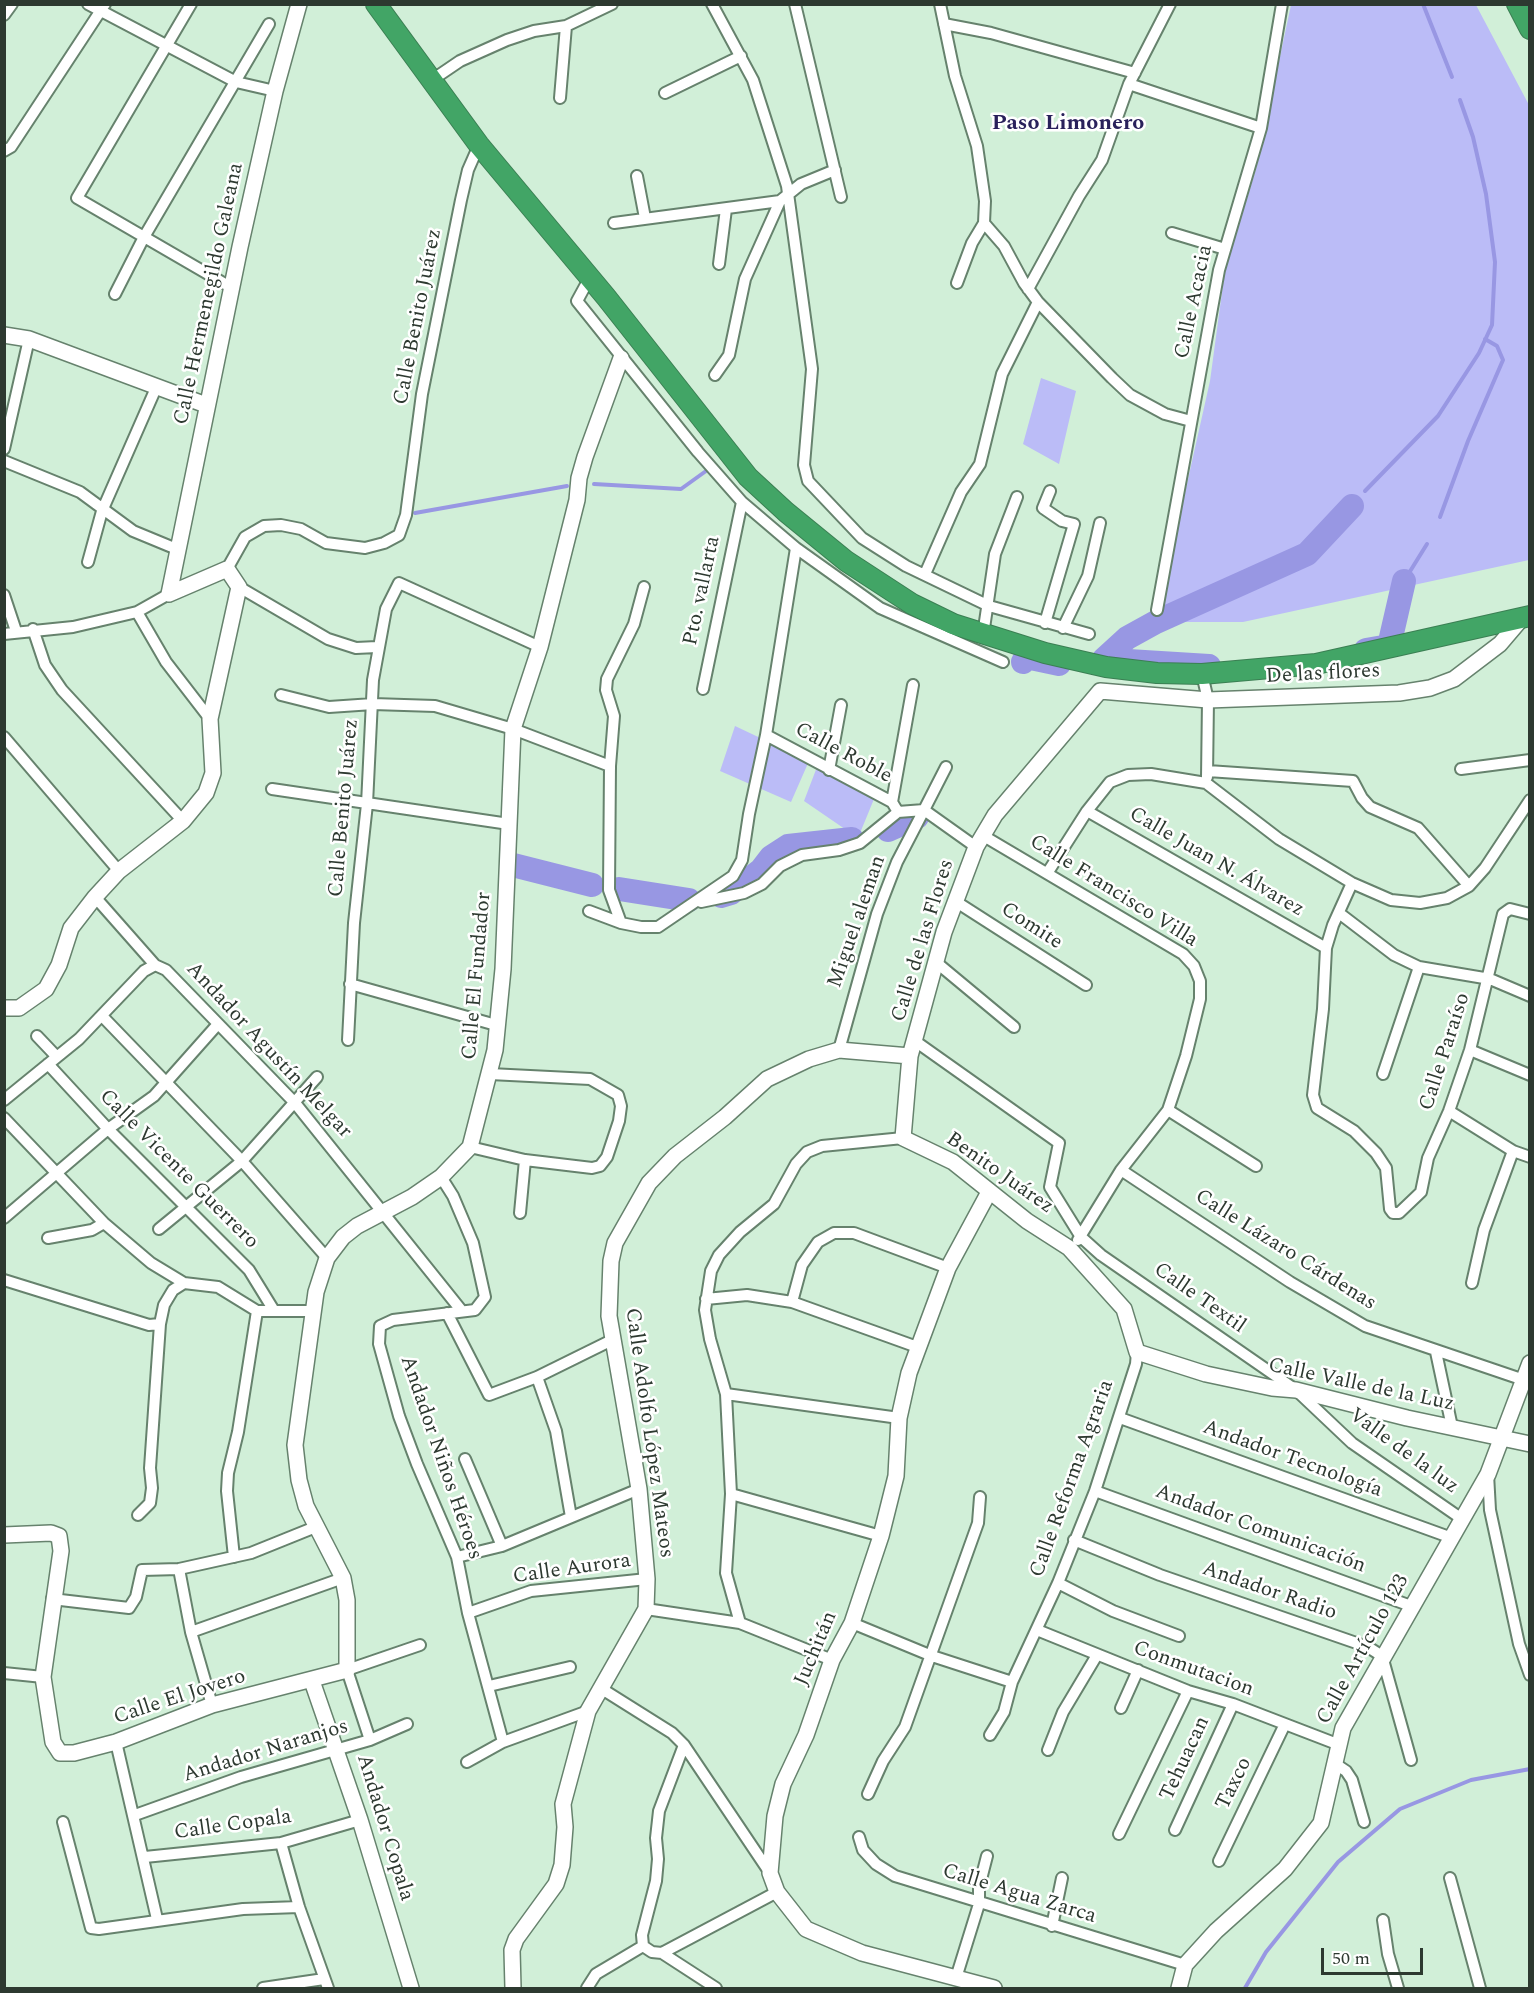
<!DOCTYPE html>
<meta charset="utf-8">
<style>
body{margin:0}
#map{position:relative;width:1534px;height:1993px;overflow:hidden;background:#d1efd8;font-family:Spectral,serif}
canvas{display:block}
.frame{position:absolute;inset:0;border:6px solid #2d3930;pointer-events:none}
.scale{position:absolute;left:1321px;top:1948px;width:102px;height:27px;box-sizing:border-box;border:3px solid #2d3930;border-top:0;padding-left:8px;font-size:18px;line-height:21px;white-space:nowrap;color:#2d3930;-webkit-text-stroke:4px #fff;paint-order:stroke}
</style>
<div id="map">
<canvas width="1534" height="1993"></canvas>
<div class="frame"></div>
<div class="scale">50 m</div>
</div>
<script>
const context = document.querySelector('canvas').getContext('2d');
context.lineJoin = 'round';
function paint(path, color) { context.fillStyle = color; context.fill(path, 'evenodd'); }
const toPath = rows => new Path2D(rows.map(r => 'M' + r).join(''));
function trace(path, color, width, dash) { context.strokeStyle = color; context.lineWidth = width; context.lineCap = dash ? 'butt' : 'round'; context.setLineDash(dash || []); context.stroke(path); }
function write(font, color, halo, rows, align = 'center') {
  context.font = font + ' Spectral,serif'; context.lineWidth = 5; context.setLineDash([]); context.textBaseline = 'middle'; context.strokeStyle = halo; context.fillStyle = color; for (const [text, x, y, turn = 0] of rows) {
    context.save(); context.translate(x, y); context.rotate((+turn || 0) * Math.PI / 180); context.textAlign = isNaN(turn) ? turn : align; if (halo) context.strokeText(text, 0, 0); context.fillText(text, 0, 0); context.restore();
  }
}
const green = toPath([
 [1291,5,1476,5,1529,105,1529,560,1243,622,1156,622,1210,381,1225,270,1256,169],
 [1041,378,1076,391,1059,464,1023,444],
 [735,726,809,761,791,802,720,771],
 [817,767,874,799,858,838,804,801]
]);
const stream = toPath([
 [1423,4,1452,77],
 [594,484,681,489,706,471],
 [1365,491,1438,416,1479,353,1492,325,1495,262,1486,194,1473,137,1460,100],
 [415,513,567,486],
 [1440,517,1468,441,1503,360,1497,346,1485,339],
 [1404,581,1427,544],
 [1245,1988,1266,1952,1338,1862,1400,1809,1471,1780,1530,1769]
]);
const river = toPath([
 [1366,650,1389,646,1404,581],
 [1104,659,1127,638,1156,622,1307,554,1352,506],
 [1112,660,1209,666],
 [1023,662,1026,657,1059,664],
 [888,830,917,817],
 [513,865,592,885],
 [619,889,689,900],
 [721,896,731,893,761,870,771,857,788,846,852,839]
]);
const street = toPath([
 [88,4,236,82,275,91],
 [191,4,77,198,232,288],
 [712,4,753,80,787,186,812,369,804,465,808,481,862,538,906,566,989,606,1089,634],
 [795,4,841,197],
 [940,4,955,76,977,146,985,201,984,223,972,243,957,283],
 [4,15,12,4],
 [944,24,991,33,1135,73],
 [432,80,460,61,507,40,534,31,566,26,612,4],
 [1129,84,1261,128],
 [665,93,741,56],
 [560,98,566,26],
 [4,151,11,147,105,4],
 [637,176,645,218],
 [614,223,780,201,801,184,835,170],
 [984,223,1004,246,1024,283,1038,302,1112,378,1130,395,1165,414,1191,421],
 [1172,233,1225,249],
 [719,264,726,209],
 [589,279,577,301,698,452,742,502,796,548,880,608,1003,662],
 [1028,289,1079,196,1102,160,1129,84,1170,4],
 [115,294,144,237,269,24],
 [715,375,729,355,745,279,780,201],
 [4,449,29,339],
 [4,461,80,492,133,531,179,550],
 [88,562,102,511,156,388],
 [227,569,245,537,264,526,281,525,301,529,326,543,365,548,384,543,399,535,406,515,422,394,461,200,468,170,479,145],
 [925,574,961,492,980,464,1002,374,1038,302],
 [239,587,328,639,356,648,377,647],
 [4,595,16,631],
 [1157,610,1219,270,1261,128,1282,4],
 [137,612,166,662,210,719],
 [1045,623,1074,524,1062,521,1043,508,1050,491],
 [1063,628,1088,576,1100,523],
 [33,629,45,665,62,690,183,821],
 [4,634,73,627,137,612,169,594],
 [983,635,995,554,1017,497],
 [1202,674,1208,700,1207,777],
 [703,689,742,502],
 [281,695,329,707,373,704,435,706,513,729,610,766],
 [766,735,892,802,898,812],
 [4,737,119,871],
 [1461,769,1530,760],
 [829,770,841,705],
 [1208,771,1353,781,1362,798,1370,807,1418,828,1469,886],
 [272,789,509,824],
 [892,802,913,685],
 [1087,811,1326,948],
 [982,835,1183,954,1194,966,1200,981,1200,999,1186,1056,1168,1110,1121,1170,1078,1240],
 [1048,872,1087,811,1110,782,1128,775,1151,774,1206,783,1279,839,1352,883,1391,900,1420,903,1447,898,1469,886,1485,868,1530,800],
 [1352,883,1333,925,1326,948,1323,1009,1313,1095,1317,1108,1354,1131,1376,1153,1386,1168,1390,1209,1393,1213,1399,1213,1421,1192,1428,1158,1449,1111,1470,1050,1503,914,1510,909,1530,914],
 [95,897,155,965,166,970,295,1103,461,1310],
 [955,901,1086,985],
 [701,902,744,893,762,884,780,866,802,855,839,850,860,843,898,812,924,810,946,767],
 [589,911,621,923,641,927,658,927,733,876,742,860,749,814,766,735,796,548],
 [1339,913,1394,955,1419,967,1490,979,1530,996],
 [621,923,609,890,610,766,614,716,606,690,607,679,634,624,644,587],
 [937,963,1014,1027],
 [350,984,496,1025],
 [103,1017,242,1161,327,1258],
 [37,1036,57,1057],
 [348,1040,354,923,367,804,373,680,386,609,399,583,540,647],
 [915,1041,1059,1143,1050,1187,1081,1237,1101,1255,1296,1390,1352,1443,1462,1519],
 [839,1050,877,914,897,862,924,810,976,847],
 [1470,1050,1530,1075],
 [48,1064,108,1129,249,1270,273,1309],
 [1383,1074,1419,967],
 [4,1100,79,1039,144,971,155,965],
 [1168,1110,1256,1166],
 [1449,1111,1513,1151,1530,1157],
 [4,1118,104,1223,151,1263,184,1283,218,1287,257,1311,314,1311],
 [470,1147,525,1160,592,1168,600,1166,607,1157,619,1121,621,1106,618,1095,590,1079,490,1074],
 [1121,1170,1290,1282,1365,1326,1524,1380],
 [441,1177,453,1196,473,1243,485,1297,475,1310,393,1320,380,1326,379,1344,399,1416,417,1464,457,1557,468,1613,503,1742],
 [520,1213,525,1160],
 [4,1218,108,1129,154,1096,218,1024],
 [159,1229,242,1161,317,1077],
 [48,1238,92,1230,104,1223],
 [4,1280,149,1325,160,1324],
 [1472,1283,1484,1230,1513,1151],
 [706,1299,747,1295,792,1302,920,1348],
 [792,1302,802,1265,818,1242,834,1233,854,1233,948,1268],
 [447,1313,489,1395,537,1377,612,1340],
 [1436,1352,1452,1427],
 [537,1377,556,1431,571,1517],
 [726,1394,899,1418],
 [1120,1418,1452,1538],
 [465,1459,502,1546],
 [1488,1474,1490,1510,1519,1644,1530,1675],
 [1095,1491,1411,1606],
 [731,1494,881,1536],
 [138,1515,150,1503,152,1488,150,1468,160,1324,164,1305,173,1290,184,1283],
 [1074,1540,1160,1575,1368,1647,1382,1656,1411,1760],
 [234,1557,227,1491,228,1473,238,1432,257,1311],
 [457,1557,502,1546,639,1489],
 [179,1569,191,1632,212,1705],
 [1058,1583,1113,1611,1179,1636],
 [52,1599,129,1608,136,1597,142,1570,179,1569,251,1553,318,1526],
 [646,1609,740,1623,832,1660],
 [468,1613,531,1591,647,1579],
 [740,1623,726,1573,731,1494,726,1394,710,1339,705,1310,711,1271,719,1255,740,1232,774,1204,796,1164,807,1152,822,1146,903,1138],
 [852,1623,932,1656,1012,1682],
 [1037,1630,1188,1691,1233,1704,1337,1744],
 [191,1632,343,1578],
 [4,1673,43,1677],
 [489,1686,570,1667],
 [602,1689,672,1733,684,1745,770,1873],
 [1121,1708,1138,1670],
 [990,1735,1004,1712,1012,1682,1058,1583,1095,1491,1136,1364,1137,1352],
 [370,1740,347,1670,420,1645],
 [116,1742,157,1919],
 [1048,1750,1063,1712,1097,1655],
 [467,1762,503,1742,588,1711],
 [1334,1763,1346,1771,1352,1780,1364,1822],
 [868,1794,883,1761,905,1727,978,1523,980,1497],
 [135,1815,241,1777,370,1740,407,1724],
 [63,1822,91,1928,99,1929,243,1909,299,1907],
 [1175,1830,1233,1704],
 [1119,1834,1188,1691],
 [859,1837,863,1850,876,1864,895,1876,1185,1965],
 [281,1843,299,1907,328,1988],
 [145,1857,281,1843,360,1820],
 [1219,1861,1285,1724],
 [1450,1878,1480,1988],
 [1383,1920,1388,1954,1398,1988],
 [1052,1926,1062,1878],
 [643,1946,642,1935,656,1881,658,1859,656,1838,659,1811,684,1745],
 [643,1946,652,1952,662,1953,777,1892],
 [662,1953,716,1988],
 [956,1978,979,1904,979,1887,987,1856],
 [263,1988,324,1979],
 [587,1988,596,1974,643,1946]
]);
const secondary = toPath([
 [4,335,29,339,206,405],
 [169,594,240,247,275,91,299,4],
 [1523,617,1500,644,1454,679,1430,688,1399,693,1208,700,1100,691,995,815,976,847,944,932,910,1056,903,1138,953,1162,1027,1221,1069,1248,1124,1309,1137,1352,1206,1374,1272,1388,1296,1390,1407,1418,1530,1444],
 [4,1008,19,1008,46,989,59,965,71,928,95,897,119,871,183,821,206,793,213,773,210,719,239,587,227,569,169,594],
 [989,1192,948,1268,909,1373,899,1418,896,1476,881,1536,852,1623,832,1660,806,1735,783,1784,775,1816,770,1873,777,1892,806,1929,862,1953,994,1988],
 [4,1535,51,1533,59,1536,61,1551,43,1677,53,1742,60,1753,74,1753,116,1742,212,1705,347,1670,347,1600,343,1578,306,1506,299,1480,295,1445,316,1292,327,1258,343,1237,357,1226,412,1197,441,1177,470,1147,495,1050,503,969,513,729,540,647,577,500,579,478,585,457,621,358],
 [312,1681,360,1820,411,1988],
 [513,1988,512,1950,516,1939,556,1884,562,1865,565,1827,563,1804,588,1711,646,1609,647,1579,639,1489,609,1316,611,1261,615,1243,649,1183,675,1156,725,1117,767,1079,809,1059,839,1050,910,1056],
 [1179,1988,1185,1965,1216,1931,1285,1869,1321,1823,1343,1728,1488,1474,1530,1363]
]);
const highway = toPath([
 [376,4,479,145,606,297,748,477,786,512,846,561,912,604,953,624,1045,653,1106,667,1157,673,1202,674,1316,664,1530,616],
 [1517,4,1530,29]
]);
const streetNames = [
 ["Calle Hermenegildo Galeana",210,294,-78],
 ["Calle Acacia",1195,302,-78],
 ["Calle Benito Juárez",419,317,-79],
 ["Pto. vallarta",703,591,-78],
 ["De las flores",1323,675,-3],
 ["Calle Roble",843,754,28],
 ["Calle Benito Juárez",345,808,-85],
 ["Calle Juan N. Álvarez",1216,863,30],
 ["Calle Francisco Villa",1113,892,32],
 ["Miguel aleman",858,922,-71],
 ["Comite",1031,927,33],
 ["Calle de las Flores",924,941,-73],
 ["Calle El Fundador",478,976,-85],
 ["Andador Agustín Melgar",268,1051,47],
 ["Calle Paraíso",1446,1052,-72],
 ["Calle Vicente Guerrero",178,1170,45],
 ["Benito Juárez",999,1174,35],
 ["Calle Lázaro Cárdenas",1285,1251,32],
 ["Calle Textil",1199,1299,35],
 ["Calle Valle de la Luz",1361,1386,12],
 ["Calle Adolfo López Mateos",648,1433,82],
 ["Valle de la luz",1403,1452,36],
 ["Andador Niños Héroes",440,1458,71],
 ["Andador Tecnología",1292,1460,20],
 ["Calle Reforma Agraria",1073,1479,-70],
 ["Andador Comunicación",1260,1530,20],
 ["Calle Aurora",572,1570,-8],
 ["Andador Radio",1269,1592,19],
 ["Juchitán",817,1649,-67],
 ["Calle Artículo 123",1364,1650,-61],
 ["Conmutacion",1193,1670,20],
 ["Calle El Jovero",180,1698,-18],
 ["Andador Naranjos",266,1752,-17],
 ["Tehuacan",1186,1759,-65],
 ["Taxco",1235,1784,-64],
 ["Calle Copala",233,1826,-8],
 ["Andador Copala",384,1828,73],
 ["Calle Agua Zarca",1019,1895,17]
];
const neighbourhoodNames = [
 ["Paso Limonero",1068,125]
];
paint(green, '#bbbcf7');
trace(stream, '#9897e3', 4);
trace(river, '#9897e3', 24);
trace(street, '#66826d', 14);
trace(secondary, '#66826d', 18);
trace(highway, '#3b7f53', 22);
trace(street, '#fff', 10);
trace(secondary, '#fff', 15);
trace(highway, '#42a566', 20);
write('21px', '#2d3930', '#fff', streetNames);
write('bold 22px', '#29215b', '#fff', neighbourhoodNames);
</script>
